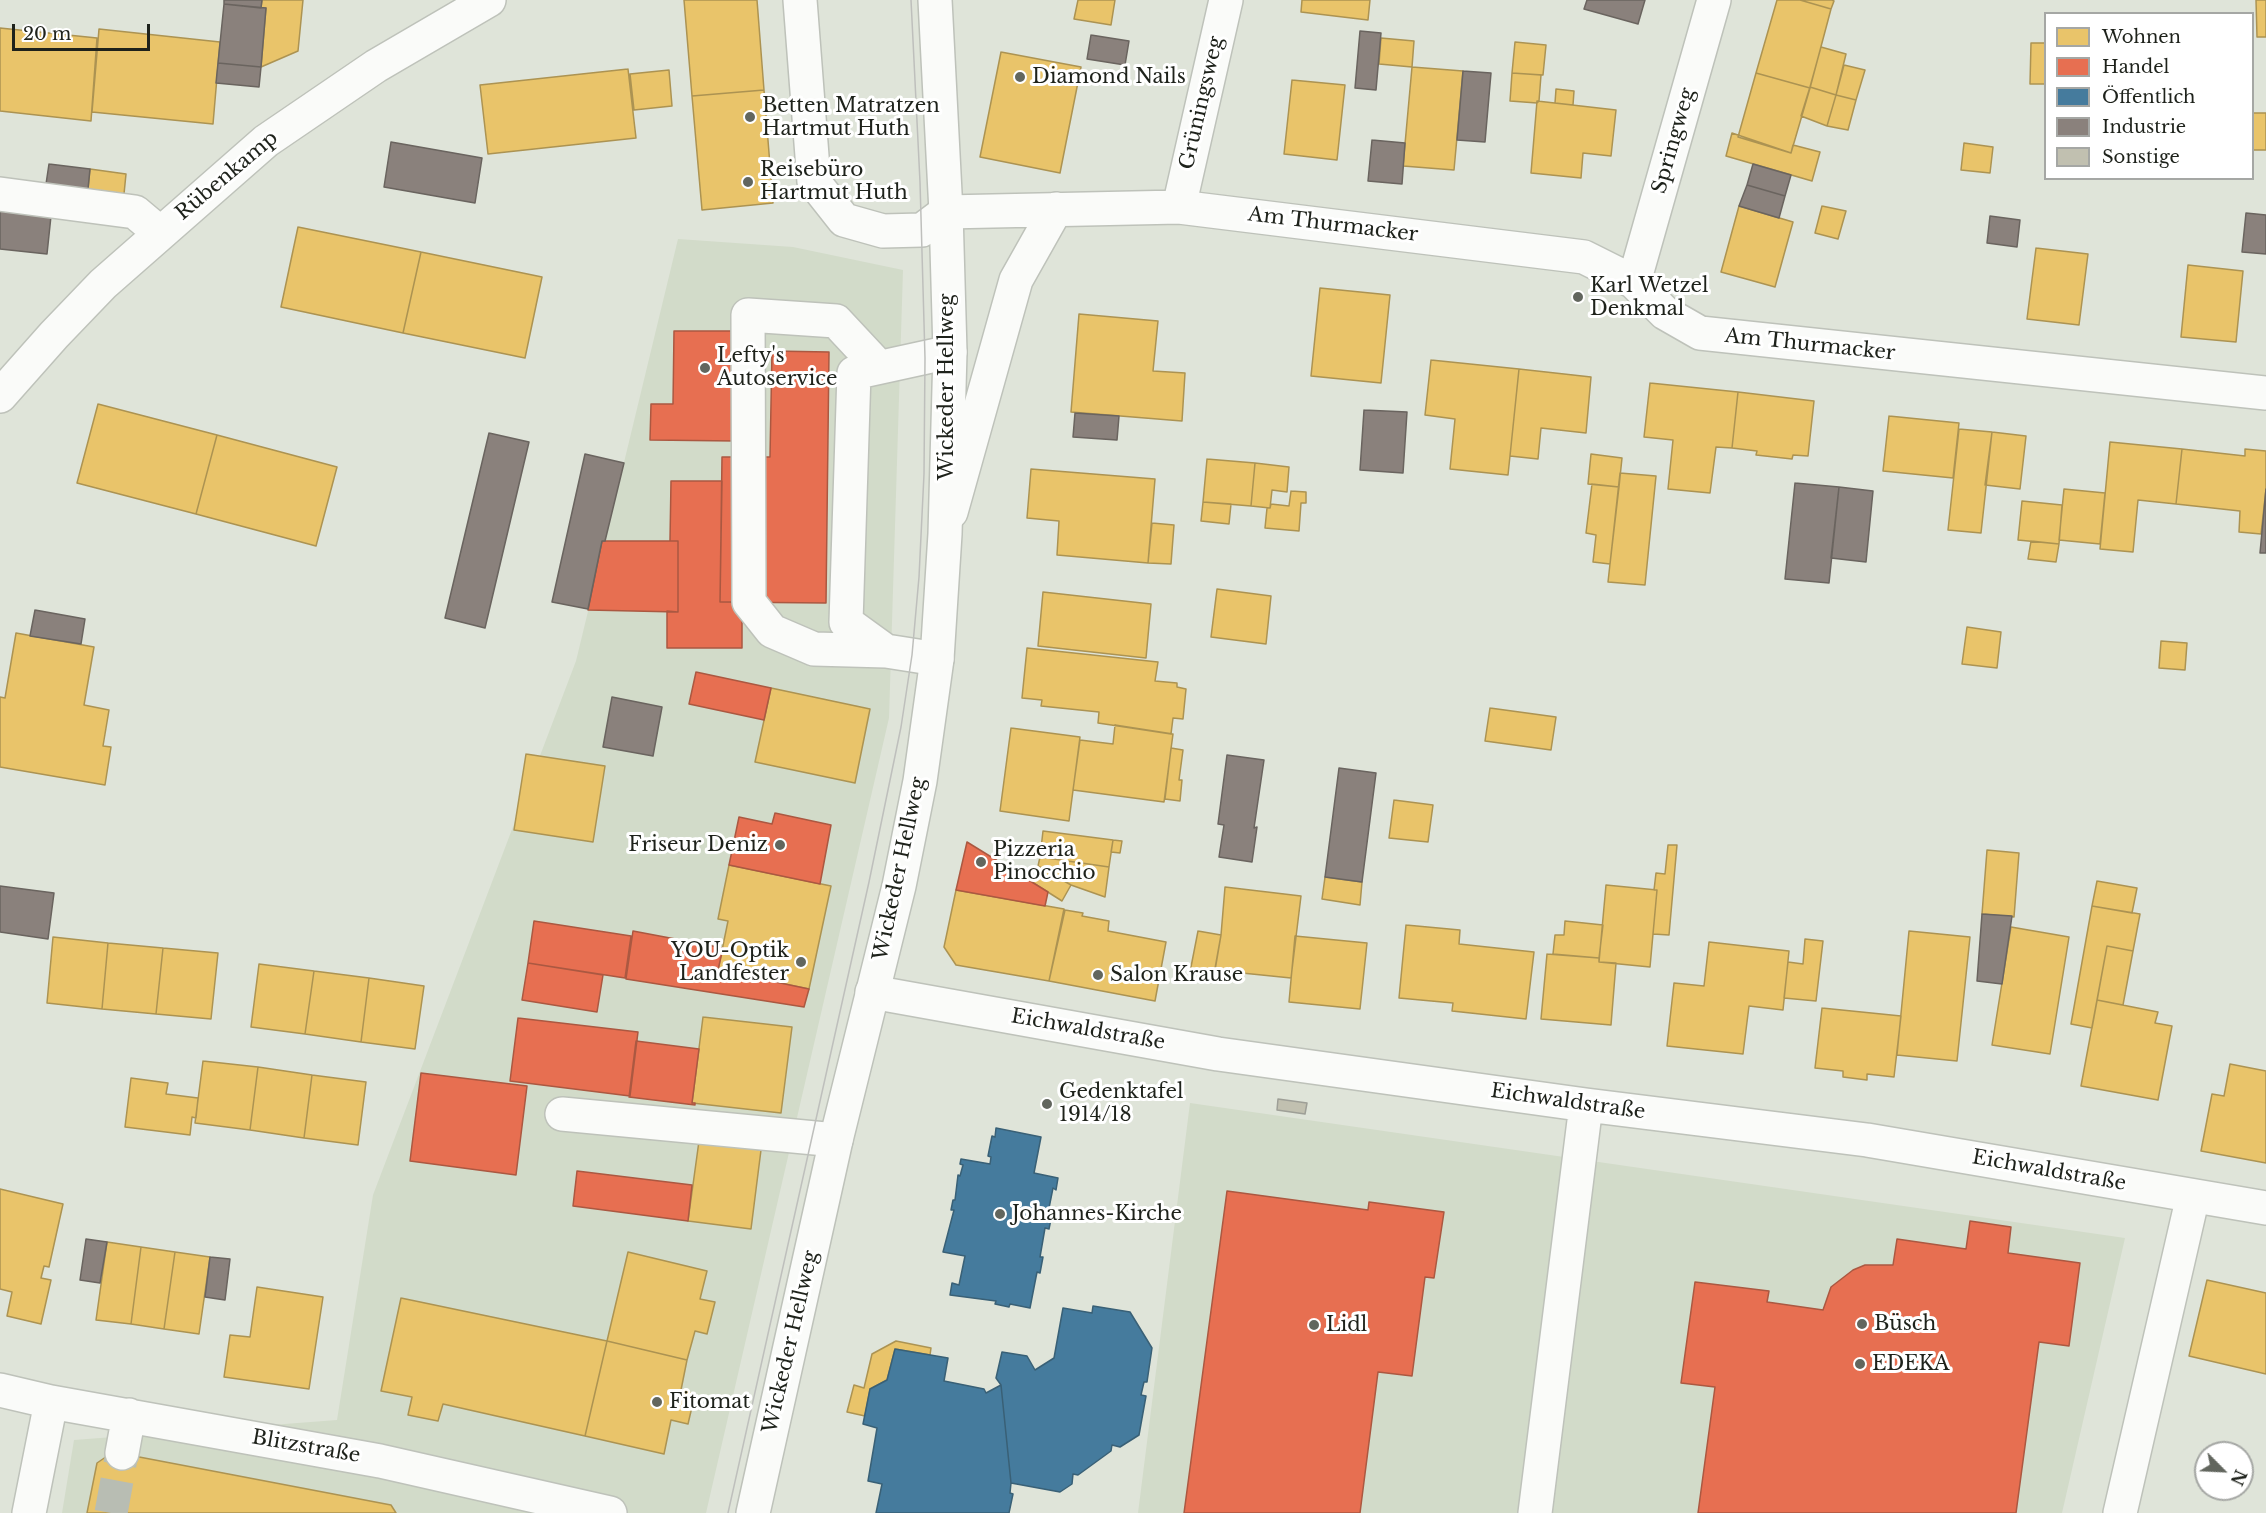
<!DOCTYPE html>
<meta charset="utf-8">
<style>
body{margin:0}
#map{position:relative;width:2266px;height:1513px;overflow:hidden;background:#dfe4d9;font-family:"Libre Baskerville",serif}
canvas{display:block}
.legend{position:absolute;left:2044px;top:12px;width:210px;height:168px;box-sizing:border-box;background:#fff;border:2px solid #a5a7a4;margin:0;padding:8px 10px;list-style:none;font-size:18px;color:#1e221b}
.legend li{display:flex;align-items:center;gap:12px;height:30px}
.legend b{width:30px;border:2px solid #a5a7a4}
.north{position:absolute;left:2194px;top:1441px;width:60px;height:60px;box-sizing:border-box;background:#fff;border:2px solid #a5a7a4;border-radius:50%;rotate:114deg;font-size:16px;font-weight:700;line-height:24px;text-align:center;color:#1e221b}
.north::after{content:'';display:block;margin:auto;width:21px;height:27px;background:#62665e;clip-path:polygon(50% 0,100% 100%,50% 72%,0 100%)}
.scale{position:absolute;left:12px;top:24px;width:138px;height:27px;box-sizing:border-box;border:3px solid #1e221b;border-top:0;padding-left:8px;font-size:18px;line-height:21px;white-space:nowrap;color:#1e221b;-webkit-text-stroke:4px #fff;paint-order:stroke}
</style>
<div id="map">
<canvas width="2266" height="1513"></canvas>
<ul class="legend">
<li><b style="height:16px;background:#e9c46a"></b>Wohnen</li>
<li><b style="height:16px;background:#e76f51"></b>Handel</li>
<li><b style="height:16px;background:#457b9d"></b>Öffentlich</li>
<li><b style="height:16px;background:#8a817c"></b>Industrie</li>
<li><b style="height:16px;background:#c1c0b0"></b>Sonstige</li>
</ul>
<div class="north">N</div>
<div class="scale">20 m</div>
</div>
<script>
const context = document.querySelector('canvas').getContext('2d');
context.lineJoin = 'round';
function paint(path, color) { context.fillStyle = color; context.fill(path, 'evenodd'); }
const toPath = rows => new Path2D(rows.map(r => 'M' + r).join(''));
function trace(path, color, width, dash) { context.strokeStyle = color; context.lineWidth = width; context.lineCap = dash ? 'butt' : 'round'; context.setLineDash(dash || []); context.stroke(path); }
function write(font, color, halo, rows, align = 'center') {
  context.font = font + ' "Libre Baskerville",serif'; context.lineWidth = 6; context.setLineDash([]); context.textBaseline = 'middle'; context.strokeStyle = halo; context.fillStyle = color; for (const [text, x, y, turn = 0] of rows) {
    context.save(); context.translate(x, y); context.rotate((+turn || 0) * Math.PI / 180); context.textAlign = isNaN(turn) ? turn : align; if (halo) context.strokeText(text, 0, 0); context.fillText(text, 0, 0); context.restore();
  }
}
const built = toPath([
 [678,239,793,247,903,270,889,718,706,1513,62,1513,74,1440,337,1420,373,1195,576,661],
 [1190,1103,2125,1238,2062,1513,1138,1513]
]);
const homes = toPath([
 [262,0,303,0,298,51,261,67,266,8,261,8,262,0],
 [684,0,757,0,764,90,692,96,684,0],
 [1078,0,1115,0,1111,25,1074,19,1078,0],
 [1302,0,1370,0,1368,20,1301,12,1302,0],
 [1777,0,1800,0,1831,9,1810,88,1756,73,1777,0],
 [1800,0,1832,0,1834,1,1831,9,1800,0],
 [2256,0,2266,0,2266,37,2257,37,2256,0],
 [0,28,97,38,91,121,0,111,0,28],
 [99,29,220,42,213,124,92,112,99,29],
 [1381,38,1414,41,1412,67,1379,64,1381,38],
 [1515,42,1546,45,1543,75,1512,73,1515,42],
 [2031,43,2046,43,2046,84,2030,84,2031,43],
 [1821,47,1846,54,1836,95,1810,87,1821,47],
 [1001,52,1081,67,1060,173,980,157,1001,52],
 [1844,65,1865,70,1856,100,1836,95,1844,65],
 [1412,67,1463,71,1454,170,1403,166,1412,67],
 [628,69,636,138,488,154,480,85,628,69],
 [669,70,672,106,634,110,630,74,669,70],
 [1512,73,1541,75,1539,101,1537,103,1510,101,1512,73],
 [1756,73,1810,88,1791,153,1738,137,1756,73],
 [1292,80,1345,85,1337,160,1284,154,1292,80],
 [1810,87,1836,95,1827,126,1801,116,1810,87],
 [1556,89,1574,91,1573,105,1555,103,1556,89],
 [764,90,773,203,702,210,692,96,764,90],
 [1836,95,1856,100,1848,130,1827,126,1836,95],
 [1537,101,1616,110,1611,156,1583,153,1581,178,1531,173,1537,101],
 [2252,113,2266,113,2266,150,2252,150,2252,113],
 [1732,133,1791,153,1793,145,1820,152,1812,181,1726,156,1732,133],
 [1964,143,1993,147,1990,173,1961,170,1964,143],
 [90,169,126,174,124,194,88,189,90,169],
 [1739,206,1793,222,1775,287,1721,272,1739,206],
 [1822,206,1846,211,1838,239,1815,233,1822,206],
 [298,227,421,252,403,333,281,307,298,227],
 [2036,248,2088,254,2079,325,2027,319,2036,248],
 [421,252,542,277,525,358,403,333,421,252],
 [2188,265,2243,271,2236,342,2181,337,2188,265],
 [1320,288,1390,295,1381,383,1311,376,1320,288],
 [1079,314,1158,321,1153,371,1185,373,1182,421,1071,412,1079,314],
 [1431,360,1519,369,1508,475,1450,469,1455,419,1425,415,1431,360],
 [1519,369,1591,377,1586,433,1541,428,1538,459,1510,456,1519,369],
 [1650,383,1738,392,1732,448,1716,447,1710,493,1668,489,1673,440,1644,437,1650,383],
 [1738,392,1814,401,1808,456,1793,455,1792,459,1756,455,1757,451,1732,448,1738,392],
 [98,404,217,435,196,514,77,483,98,404],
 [1889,416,1959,423,1953,478,1883,471,1889,416],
 [1959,429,1992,432,1981,533,1948,530,1959,429],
 [1992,432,2026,436,2020,489,1985,485,1992,432],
 [217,435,337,467,316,546,196,514,217,435],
 [2110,442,2182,449,2176,504,2138,500,2133,552,2100,549,2110,442],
 [2182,449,2245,456,2245,449,2266,451,2266,489,2261,534,2239,532,2240,511,2176,504,2182,449],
 [1591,454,1622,458,1619,487,1588,484,1591,454],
 [1207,459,1255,463,1251,506,1203,502,1207,459],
 [1255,463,1289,467,1287,492,1272,490,1270,508,1251,506,1255,463],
 [1031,469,1155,479,1148,563,1057,555,1059,521,1027,518,1031,469],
 [1620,473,1656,476,1645,585,1608,582,1620,473],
 [1592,484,1619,487,1610,564,1593,562,1596,535,1586,533,1592,484],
 [2064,489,2105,493,2100,544,2059,540,2064,489],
 [1291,491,1306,492,1306,503,1301,503,1299,531,1265,528,1267,508,1270,508,1271,504,1289,506,1291,491],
 [2022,501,2062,505,2059,544,2018,540,2022,501],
 [1203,502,1231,504,1229,524,1201,521,1203,502],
 [1152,523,1174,525,1171,564,1148,563,1152,523],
 [2031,541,2059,544,2056,562,2028,559,2031,541],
 [1217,589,1271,596,1266,644,1211,637,1217,589],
 [1043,592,1151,604,1146,658,1038,646,1043,592],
 [1967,627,2001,632,1997,668,1962,664,1967,627],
 [16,633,94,647,84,705,109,710,103,746,111,747,105,785,0,767,0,697,5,698,16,633],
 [2161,641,2187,643,2185,670,2159,668,2161,641],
 [1027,648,1158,662,1155,681,1177,683,1177,687,1186,689,1183,719,1173,718,1171,734,1098,723,1099,712,1041,706,1042,700,1022,698,1027,648],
 [771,688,870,709,855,783,755,762,771,688],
 [1490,708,1556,717,1551,750,1485,741,1490,708],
 [1115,725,1173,734,1164,802,1073,790,1080,740,1113,744,1115,725],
 [1011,728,1080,737,1069,821,1000,811,1011,728],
 [1171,748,1183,750,1179,780,1182,780,1180,801,1165,799,1171,748],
 [526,754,605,766,593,842,514,830,526,754],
 [1394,800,1433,805,1428,842,1389,838,1394,800],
 [1043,831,1113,840,1109,867,1040,857,1043,831],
 [1113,840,1122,841,1120,853,1111,852,1113,840],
 [1668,845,1677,845,1669,935,1653,934,1657,890,1654,890,1656,873,1665,874,1668,845],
 [1987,850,2019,853,2014,917,1982,914,1987,850],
 [1040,857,1109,867,1105,897,1071,885,1038,866,1040,857],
 [729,865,831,886,809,989,718,970,728,921,718,919,729,865],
 [1040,867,1071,885,1062,901,1032,882,1040,867],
 [1325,877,1362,882,1360,905,1322,899,1325,877],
 [2097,881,2137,888,2132,913,2092,906,2097,881],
 [1606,885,1657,890,1650,967,1599,962,1606,885],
 [1225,887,1301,896,1291,978,1242,973,1242,977,1214,976,1221,935,1225,887],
 [956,890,1064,909,1049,981,956,965,944,947,956,890],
 [2092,906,2140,914,2133,951,2107,946,2092,1028,2071,1024,2092,906],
 [1065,910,1083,913,1082,916,1109,921,1108,931,1166,942,1155,1001,1049,981,1065,910],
 [1565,921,1603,925,1599,958,1553,954,1555,935,1564,935,1565,921],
 [1406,925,1460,930,1459,944,1534,952,1526,1019,1452,1011,1453,1003,1399,998,1406,925],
 [2011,927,2069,937,2050,1054,1992,1045,2011,927],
 [1198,931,1221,935,1214,974,1190,972,1198,931],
 [1909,931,1970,937,1957,1061,1897,1055,1909,931],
 [1295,936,1367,943,1360,1009,1289,1002,1295,936],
 [53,937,108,943,102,1009,47,1003,53,937],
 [1805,939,1823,941,1816,1001,1784,998,1788,962,1803,964,1805,939],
 [1709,942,1789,951,1783,1010,1749,1006,1743,1054,1667,1046,1674,983,1704,986,1709,942],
 [108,943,163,948,156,1014,102,1009,108,943],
 [2107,946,2133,951,2123,1005,2097,1000,2107,946],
 [163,948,218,953,211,1019,156,1014,163,948],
 [1547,954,1599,958,1599,962,1616,963,1611,1025,1541,1019,1547,954],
 [259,964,314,971,305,1034,251,1027,259,964],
 [314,971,369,978,361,1042,305,1034,314,971],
 [369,978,424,986,415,1049,361,1042,369,978],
 [2097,1000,2158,1012,2155,1023,2172,1026,2158,1100,2081,1086,2097,1000],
 [1822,1008,1901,1016,1894,1077,1867,1074,1867,1080,1843,1077,1843,1071,1815,1068,1822,1008],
 [703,1017,792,1027,781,1113,692,1103,703,1017],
 [203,1061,258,1067,250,1130,195,1123,203,1061],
 [2230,1064,2266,1071,2266,1163,2201,1151,2212,1094,2224,1096,2230,1064],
 [258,1067,312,1075,304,1138,250,1130,258,1067],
 [312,1075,366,1082,358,1145,304,1138,312,1075],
 [131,1078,168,1083,166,1094,198,1098,196,1118,192,1117,190,1135,125,1127,131,1078],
 [699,1141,761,1150,751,1229,688,1221,699,1141],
 [0,1189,63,1204,49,1267,44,1266,41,1278,51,1280,41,1324,7,1316,12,1292,0,1289,0,1189],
 [107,1242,141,1247,131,1324,96,1320,107,1242],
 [141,1247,175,1252,164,1329,131,1324,141,1247],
 [175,1252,210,1257,199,1334,164,1329,175,1252],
 [628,1252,707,1271,700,1299,715,1302,707,1334,695,1331,687,1360,607,1341,628,1252],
 [2207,1280,2266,1293,2266,1374,2189,1356,2207,1280],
 [257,1287,323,1297,309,1389,224,1377,230,1335,250,1337,257,1287],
 [401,1298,607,1341,585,1436,443,1404,438,1421,408,1415,412,1397,381,1391,401,1298],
 [607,1341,687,1360,681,1390,695,1394,688,1424,671,1420,664,1454,585,1436,607,1341],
 [896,1341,931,1348,930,1355,895,1349,887,1380,870,1389,865,1416,847,1412,854,1385,864,1388,872,1354,896,1341],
 [113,1452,391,1505,396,1513,87,1513,97,1463,113,1452]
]);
const shops = toPath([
 [674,331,737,331,736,441,650,440,651,404,673,404,674,331],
 [772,351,829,352,826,603,720,602,722,457,770,457,772,351],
 [671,481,722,481,720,602,742,602,742,648,667,648,667,611,678,612,678,541,670,541,671,481],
 [602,541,678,541,678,612,588,610,602,541],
 [696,672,771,688,764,720,689,704,696,672],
 [775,813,831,825,820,884,729,865,739,817,772,824,775,813],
 [967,842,1048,892,1045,906,956,890,967,842],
 [534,921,631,936,625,978,528,963,534,921],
 [633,931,723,948,718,970,809,989,804,1007,626,979,633,931],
 [528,963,603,975,597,1012,522,1000,528,963],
 [518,1018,638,1032,630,1096,510,1081,518,1018],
 [636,1041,699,1049,692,1103,695,1103,695,1105,629,1097,636,1041],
 [421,1073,527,1086,516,1175,410,1161,421,1073],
 [577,1171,692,1185,688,1221,573,1206,577,1171],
 [1227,1191,1368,1210,1369,1202,1444,1212,1434,1278,1425,1277,1412,1376,1378,1372,1360,1513,1184,1513,1227,1191],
 [1970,1221,2011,1227,2008,1253,2080,1263,2069,1346,2039,1342,2016,1513,1698,1513,1715,1387,1681,1383,1695,1282,1769,1291,1767,1302,1823,1310,1831,1287,1853,1270,1865,1265,1893,1265,1897,1239,1966,1249,1970,1221]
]);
const public = toPath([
 [996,1128,1041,1137,1034,1173,1058,1178,1056,1190,1053,1188,1047,1218,1051,1219,1049,1229,1045,1228,1040,1257,1043,1257,1040,1273,1037,1272,1030,1308,1010,1304,1009,1307,995,1304,996,1301,950,1295,952,1283,959,1285,965,1256,943,1252,954,1210,951,1210,953,1200,955,1200,958,1175,960,1176,963,1165,960,1164,961,1159,990,1164,991,1157,988,1156,992,1136,995,1137,996,1128],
 [1093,1306,1130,1312,1152,1348,1147,1382,1144,1382,1141,1395,1146,1396,1139,1435,1120,1447,1112,1445,1111,1451,1078,1475,1073,1474,1072,1484,1060,1492,1011,1483,1001,1385,996,1378,1002,1352,1027,1356,1035,1370,1054,1358,1063,1308,1092,1313,1093,1306],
 [895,1349,948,1358,944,1381,984,1389,986,1393,1001,1385,1011,1483,1010,1493,1013,1494,1009,1513,876,1513,882,1484,868,1481,877,1428,863,1424,870,1389,887,1380,895,1349]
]);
const industry = toPath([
 [224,0,262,0,261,8,224,4,224,0],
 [1587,0,1645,0,1638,24,1584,9,1587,0],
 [224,4,266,8,261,67,218,63,224,4],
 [1360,31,1381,33,1376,90,1355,88,1360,31],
 [1091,35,1129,41,1125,65,1087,59,1091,35],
 [218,63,261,67,259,87,216,83,218,63],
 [1463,71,1491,73,1485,142,1457,140,1463,71],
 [1372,140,1405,143,1402,184,1368,181,1372,140],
 [391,142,482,158,475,203,384,187,391,142],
 [49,164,90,169,88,189,46,184,49,164],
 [1753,164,1791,175,1785,196,1747,185,1753,164],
 [1747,185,1785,196,1779,218,1739,206,1747,185],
 [0,211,51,216,47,254,0,249,0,211],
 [2246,213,2266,215,2266,254,2242,252,2246,213],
 [1990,216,2020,220,2017,247,1987,243,1990,216],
 [1364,410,1407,412,1403,473,1360,470,1364,410],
 [1075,413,1119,416,1117,440,1073,437,1075,413],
 [489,433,529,442,485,628,445,618,489,433],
 [585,454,624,463,605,541,602,541,588,609,552,602,585,454],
 [1795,483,1839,487,1829,583,1785,579,1795,483],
 [1839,487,1873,491,1866,562,1831,558,1839,487],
 [2266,489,2266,553,2260,553,2266,489],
 [35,610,85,619,81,644,30,636,35,610],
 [612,697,662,707,653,756,603,747,612,697],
 [1227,755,1264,760,1254,828,1257,827,1252,862,1219,857,1224,825,1218,824,1227,755],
 [1339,768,1376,773,1362,882,1325,877,1339,768],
 [0,886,54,893,48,939,0,932,0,886],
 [1982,914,2012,916,2002,984,1977,981,1982,914],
 [86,1239,107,1242,100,1283,80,1280,86,1239],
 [210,1257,230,1259,225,1300,205,1297,210,1257]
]);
const building = toPath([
 [1278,1099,1307,1103,1305,1114,1277,1110,1278,1099]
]);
const minorTunnel = toPath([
 [111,1513,122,1453]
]);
const minor = toPath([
 [800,0,814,182,844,220,883,231,922,230,946,212,1179,207,1584,257,1634,282,1665,313,1700,333,2266,393],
 [0,194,135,212,160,233],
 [1179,207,1226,0],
 [1634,282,1714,0],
 [879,367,836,321,748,315,749,602,772,631,814,649,886,651],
 [0,396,54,335,103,284,266,141,376,66,489,0],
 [951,512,1016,280,1056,209],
 [937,659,886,651,846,622,854,373,950,352],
 [872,992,1218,1054,1586,1105,1867,1140,2266,1208],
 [562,1114,836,1140],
 [0,1390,51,1402,380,1461,610,1513],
 [122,1453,129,1415],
 [29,1513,51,1402],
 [1535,1513,1586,1105],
 [2120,1513,2193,1196]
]);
const major = toPath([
 [753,1513,836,1140,899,886,920,781,937,659,945,534,950,352,946,212,935,0]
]);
const tram = toPath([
 [728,1513,869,882,901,727,912,655,919,577,924,474,925,358,920,182,911,0]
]);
const markers = [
 [1020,77,6,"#62665e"],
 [750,117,6,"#62665e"],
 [748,182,6,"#62665e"],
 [1578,297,6,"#62665e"],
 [705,368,6,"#62665e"],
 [780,845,6,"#62665e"],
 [981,862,6,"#62665e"],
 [801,962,6,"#62665e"],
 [1098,975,6,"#62665e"],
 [1047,1104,6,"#62665e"],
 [1000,1214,6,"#62665e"],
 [1862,1324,6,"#62665e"],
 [1314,1325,6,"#62665e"],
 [1860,1364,6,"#62665e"],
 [657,1402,6,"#62665e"]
];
const poiNames = [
 ["Diamond Nails",1032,77],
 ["Betten Matratzen",762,106],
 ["Hartmut Huth",762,129],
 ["Reisebüro",760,170],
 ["Hartmut Huth",760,193],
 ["Karl Wetzel",1590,286],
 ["Denkmal",1590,309],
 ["Lefty's",717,356],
 ["Autoservice",717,379],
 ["Friseur Deniz",768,845,"right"],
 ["Pizzeria",993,850],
 ["Pinocchio",993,873],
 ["YOU-Optik",789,951,"right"],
 ["Landfester",789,974,"right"],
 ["Salon Krause",1110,975],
 ["Gedenktafel",1059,1092],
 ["1914/18",1059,1115],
 ["Johannes-Kirche",1012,1214],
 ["Büsch",1874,1324],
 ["Lidl",1326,1325],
 ["EDEKA",1872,1364],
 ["Fitomat",669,1402]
];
const streetNames = [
 ["Grüningsweg",1202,103,-77],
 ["Springweg",1674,141,-74],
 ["Rübenkamp",227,176,-40],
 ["Am Thurmacker",1333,225,7],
 ["Am Thurmacker",1810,345,6],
 ["Wickeder Hellweg",947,387,-90],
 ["Wickeder Hellweg",900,869,-78],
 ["Eichwaldstraße",1088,1030,10],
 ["Eichwaldstraße",1568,1102,8],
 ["Eichwaldstraße",2049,1171,10],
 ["Wickeder Hellweg",791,1342,-77],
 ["Blitzstraße",306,1447,10]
];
paint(built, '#d2dbc9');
paint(homes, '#e9c46a');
trace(homes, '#ac9352', 1.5);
paint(shops, '#e76f51');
trace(shops, '#ab5841', 1.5);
paint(public, '#457b9d');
trace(public, '#396076', 1.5);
paint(industry, '#8a817c');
trace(industry, '#6a645f', 1.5);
paint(building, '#c1c0b0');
trace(building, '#9e9f97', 1.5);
trace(minorTunnel, '#b8bdb3', 33, [33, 16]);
trace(minor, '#bec2ba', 36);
trace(major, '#bec2ba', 36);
trace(minor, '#fafbf9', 33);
trace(major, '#fafbf9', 33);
trace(tram, '#bebfbc', 1.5);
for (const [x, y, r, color] of markers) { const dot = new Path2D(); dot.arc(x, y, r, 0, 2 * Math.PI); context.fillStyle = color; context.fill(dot); trace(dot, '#fff', 2); }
write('20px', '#1e221b', '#fff', poiNames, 'left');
write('20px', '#1e221b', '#fff', streetNames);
</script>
